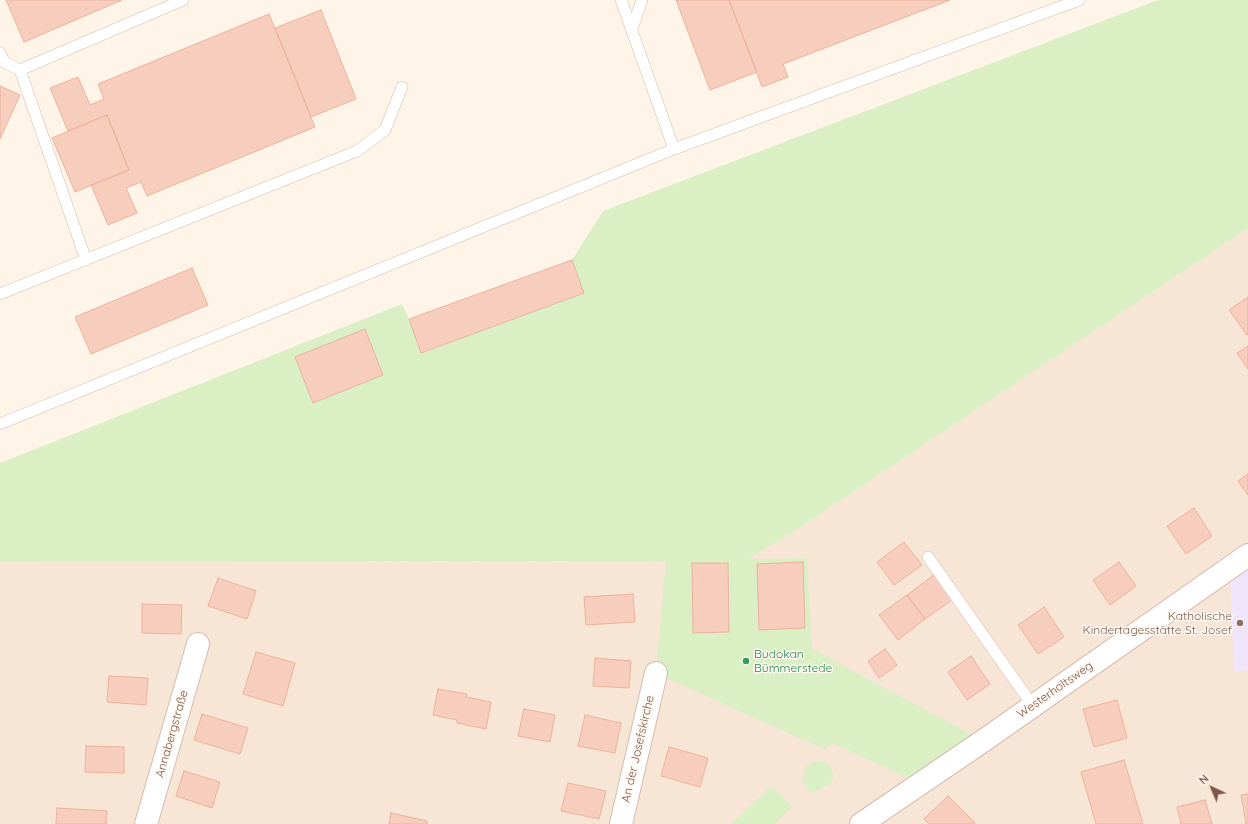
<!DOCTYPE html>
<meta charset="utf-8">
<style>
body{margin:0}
#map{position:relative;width:1248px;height:824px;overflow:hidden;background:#fff4e8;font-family:Quicksand,sans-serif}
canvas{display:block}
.north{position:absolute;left:1192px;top:768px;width:40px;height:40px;-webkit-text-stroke:3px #fff8f1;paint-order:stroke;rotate:316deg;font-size:11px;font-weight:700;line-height:16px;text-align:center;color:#7d5648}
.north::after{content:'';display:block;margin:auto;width:14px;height:18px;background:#7d5648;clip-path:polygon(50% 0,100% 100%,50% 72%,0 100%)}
</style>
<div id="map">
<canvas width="1248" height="824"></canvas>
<div class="north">N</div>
</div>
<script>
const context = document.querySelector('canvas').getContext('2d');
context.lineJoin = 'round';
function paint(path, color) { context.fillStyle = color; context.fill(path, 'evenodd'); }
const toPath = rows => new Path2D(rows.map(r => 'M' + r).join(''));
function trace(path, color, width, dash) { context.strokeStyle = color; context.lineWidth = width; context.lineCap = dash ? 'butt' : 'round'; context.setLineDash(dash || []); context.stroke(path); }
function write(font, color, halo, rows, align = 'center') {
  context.font = font + ' Quicksand,sans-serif'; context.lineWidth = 3; context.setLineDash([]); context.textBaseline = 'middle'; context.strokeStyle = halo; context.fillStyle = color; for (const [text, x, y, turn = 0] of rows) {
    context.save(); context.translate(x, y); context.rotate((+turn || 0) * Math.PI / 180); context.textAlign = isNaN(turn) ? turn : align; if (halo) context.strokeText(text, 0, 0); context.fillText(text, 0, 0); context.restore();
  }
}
const residential = toPath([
 [1248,228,1248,824,0,824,0,562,666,561,799,528]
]);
const education = toPath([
 [1248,564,1248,670,1234,672,1230,576]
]);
const green = toPath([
 [1158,0,1248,0,1248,228,799,528,748,559,807,558,812,649,983,741,920,783,833,743,824,749,656,673,666,561,0,562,0,463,402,304,409,319,422,353,583,293,572,260,603,211],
 [823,761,831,767,834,778,827,786,812,793,802,782,806,767,813,762],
 [772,786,792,807,774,824,731,824]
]);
const building = toPath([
 [6,0,122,0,24,42,6,0],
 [676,0,729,0,757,72,710,90,676,0],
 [729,0,950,0,783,64,788,77,762,87,729,0],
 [321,10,356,99,311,117,275,28,321,10],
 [269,14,315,127,147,196,141,182,126,188,137,213,108,225,91,185,129,170,107,115,68,131,50,88,78,77,90,105,104,99,98,84,269,14],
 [0,86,20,95,0,139,0,86],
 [107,115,129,170,75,192,52,138,107,115],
 [572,260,584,293,421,353,409,319,572,260],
 [192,268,208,305,91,354,75,317,192,268],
 [1248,297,1248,334,1247,335,1229,310,1248,297],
 [365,329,383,375,313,403,295,357,365,329],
 [1248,346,1248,369,1237,353,1248,346],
 [1248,474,1248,495,1238,481,1248,474],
 [1194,508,1212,536,1186,554,1167,526,1194,508],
 [904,542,922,565,894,585,877,562,904,542],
 [803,562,805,628,759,630,757,564,803,562],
 [1119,562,1136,586,1110,605,1093,580,1119,562],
 [692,563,728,563,729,632,693,633,692,563],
 [934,575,952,600,925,619,907,595,934,575],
 [218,578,256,591,247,619,208,606,218,578],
 [633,594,635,622,586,625,584,597,633,594],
 [907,595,925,619,898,640,879,615,907,595],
 [142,604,182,605,181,634,142,633,142,604],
 [1044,607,1064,637,1038,654,1018,625,1044,607],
 [885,649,897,665,879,678,868,661,885,649],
 [256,652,295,663,283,706,243,694,256,652],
 [971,656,990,684,967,700,948,672,971,656],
 [595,658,631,661,629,688,593,686,595,658],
 [109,676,148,678,146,705,107,702,109,676],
 [438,689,467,694,466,697,491,702,486,729,457,723,457,720,433,715,438,689],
 [1117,700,1127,738,1094,747,1083,709,1117,700],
 [524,709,555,715,550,742,518,736,524,709],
 [202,714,248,728,240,754,194,740,202,714],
 [585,715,621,723,615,753,578,746,585,715],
 [86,746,124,747,124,773,85,772,86,746],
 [669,747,708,758,700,787,661,776,669,747],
 [1124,760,1143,824,1096,824,1081,772,1124,760],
 [184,771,220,782,212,808,176,796,184,771],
 [568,783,606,791,599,819,561,811,568,783],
 [1248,794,1248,824,1246,824,1241,795,1248,794],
 [948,796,975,823,974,824,929,824,924,819,948,796],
 [1205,800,1212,824,1181,824,1177,807,1205,800],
 [57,808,107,811,106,824,56,824,57,808],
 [391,813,427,821,427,824,389,824,391,813]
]);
const service = toPath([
 [621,0,674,149],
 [632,29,642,0],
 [0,53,4,62,20,70,86,260],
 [20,70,183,0],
 [0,294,357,151,385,130,402,87],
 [0,424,674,149,1079,0],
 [928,557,1033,706]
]);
const minor = toPath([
 [146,824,198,644],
 [621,824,656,673],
 [861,824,983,741,1248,555]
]);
const markers = [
 [1240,623,4,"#8d6e63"],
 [746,661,4,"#2e9e5b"]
];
const educationNames = [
 ["Katholische",1232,616],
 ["Kindertagesstätte St. Josef",1232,630]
];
const leisureNames = [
 ["Budokan",754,654],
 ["Bümmerstede",754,668]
];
const streetNames = [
 ["Westerholtsweg",1055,690,-35],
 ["Annabergstraße",172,734,-74],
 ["An der Josefskirche",638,749,-77]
];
paint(residential, '#f7e5d6');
paint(education, '#f1e5fb');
paint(green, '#daefc4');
paint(building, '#f7cebd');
trace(building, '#ecb29b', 1);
trace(service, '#d5bcaf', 12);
trace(minor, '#d5bcaf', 24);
trace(service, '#fff', 11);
trace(minor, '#fff', 22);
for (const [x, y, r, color] of markers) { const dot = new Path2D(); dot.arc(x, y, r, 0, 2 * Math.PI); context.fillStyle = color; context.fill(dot); trace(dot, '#fff8f1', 1.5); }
write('12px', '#785e54', '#fff8f1', educationNames, 'right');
write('12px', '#27864d', '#fff8f1', leisureNames, 'left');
write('12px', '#7d5648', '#fff8f1', streetNames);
</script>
